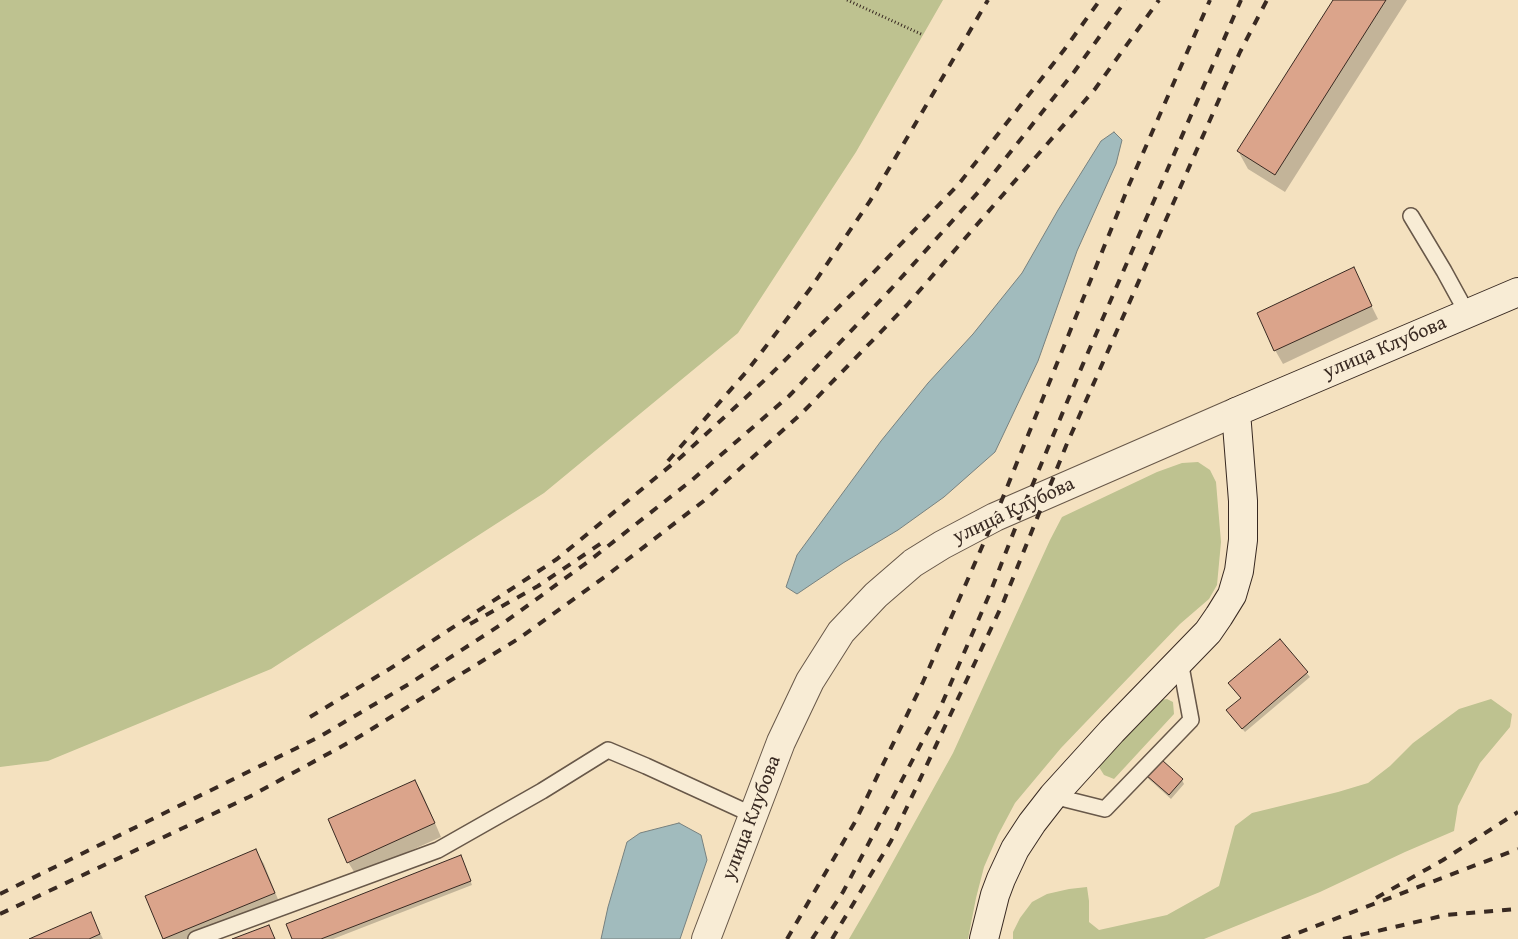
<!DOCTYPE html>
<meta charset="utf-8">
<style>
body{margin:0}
canvas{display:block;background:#f4e1bf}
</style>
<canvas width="1518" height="939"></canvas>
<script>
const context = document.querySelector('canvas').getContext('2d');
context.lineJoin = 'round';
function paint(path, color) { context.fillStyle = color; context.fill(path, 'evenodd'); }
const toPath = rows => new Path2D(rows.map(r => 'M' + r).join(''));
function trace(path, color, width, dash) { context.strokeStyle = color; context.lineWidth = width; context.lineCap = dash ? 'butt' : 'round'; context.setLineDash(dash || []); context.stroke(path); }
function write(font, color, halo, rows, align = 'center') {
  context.font = font + ' "Gentium Book Plus",serif'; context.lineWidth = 4; context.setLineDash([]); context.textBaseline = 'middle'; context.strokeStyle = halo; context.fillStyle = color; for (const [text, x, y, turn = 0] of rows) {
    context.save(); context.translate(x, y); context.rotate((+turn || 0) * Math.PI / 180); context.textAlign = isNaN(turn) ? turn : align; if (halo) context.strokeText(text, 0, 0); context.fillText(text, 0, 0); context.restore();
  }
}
const green = toPath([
 [0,0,943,0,856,152,738,333,544,493,271,669,48,761,0,767],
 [1198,462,1210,470,1216,482,1221,542,1217,585,1209,599,1180,624,1061,748,1015,803,998,835,984,867,976,898,968,939,849,939,874,896,953,753,1050,540,1062,517,1157,472,1182,463],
 [1167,699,1173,702,1174,714,1114,779,1104,775,1099,767,1100,762,1160,700],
 [1491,699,1512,714,1510,727,1480,763,1458,806,1454,831,1405,852,1320,892,1204,939,1013,939,1013,932,1020,918,1032,902,1047,894,1069,889,1087,887,1089,901,1089,922,1099,930,1167,915,1219,886,1235,826,1252,813,1338,792,1368,783,1390,766,1413,743,1459,709]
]);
const water = toPath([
 [1114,132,1122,140,1116,164,1077,251,1038,361,995,452,944,497,898,530,843,563,797,594,786,587,797,555,881,441,928,383,973,334,1022,273,1058,210,1101,141,1114,132],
 [679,823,701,835,707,860,680,939,601,939,608,907,627,842,640,833,679,823]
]);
const shadow = toPath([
 [1334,0,1407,0,1285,192,1248,169,1238,151],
 [1353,269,1378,319,1283,364,1275,350],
 [1280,641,1310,677,1245,732,1230,715,1241,699,1229,683],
 [1141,772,1182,780,1184,784,1171,799],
 [415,781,423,795,441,837,356,875,348,862],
 [256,851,264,864,281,907,204,939,165,939,147,896],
 [463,861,472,885,333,939,293,939],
 [91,914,103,939,32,939]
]);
const building = toPath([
 [1333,0,1386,0,1275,175,1237,151,1333,0],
 [1354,267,1372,306,1274,351,1257,313,1354,267],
 [1280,639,1308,672,1242,729,1226,710,1241,698,1228,683,1280,639],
 [1152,751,1183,779,1169,795,1138,768,1152,751],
 [415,780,435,823,347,863,328,819,415,780],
 [256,849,275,893,163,939,145,896,256,849],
 [461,855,471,881,321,939,292,939,286,924,461,855],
 [91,912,100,934,89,939,29,939,91,912],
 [269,925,275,939,232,939,269,925]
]);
const path = toPath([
 [847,0,923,35]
]);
const service = toPath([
 [1411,216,1444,271,1467,313],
 [1053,796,1105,809,1191,720,1180,661],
 [196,939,438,850,542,791,608,750,646,766,753,815]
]);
const minor = toPath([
 [706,939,781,742,810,681,841,632,876,595,913,563,942,545,995,517,1236,412]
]);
const secondary = toPath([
 [984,939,995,895,1001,879,1015,849,1032,823,1053,796,1112,731,1208,632,1219,616,1232,595,1239,571,1243,540,1243,501,1236,412,1518,292]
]);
const rail = toPath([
 [668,461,747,371,810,289,870,201,988,0],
 [470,624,538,586,606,540],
 [310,717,391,668,557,559,681,457,768,377,872,274,958,185,1064,50,1100,0],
 [0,894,319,737,409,684,505,622,589,561,692,480,789,396,891,289,982,188,1074,72,1126,0],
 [1376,898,1443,860,1518,812],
 [0,914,249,797,357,738,518,639,606,576,705,500,802,413,907,305,1095,89,1159,0],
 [787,939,855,822,923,682,995,517,1129,185,1210,0],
 [812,939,843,892,941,706,990,593,1025,503,1080,371,1241,0],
 [832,939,891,841,1003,603,1066,446,1240,52,1267,0],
 [1282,939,1518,849],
 [1343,939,1446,915,1518,909]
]);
const streetNames = [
 ["улица Клубова",1385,348,-23],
 ["улица Клубова",1014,511,-25],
 ["улица Клубова",752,818,-69]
];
paint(green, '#bec290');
paint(water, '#a1bbbd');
trace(water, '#77817f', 1);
paint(shadow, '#0003');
paint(building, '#dba48b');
trace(building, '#392a22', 1);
trace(service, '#685849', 18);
trace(minor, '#685849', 30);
trace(secondary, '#392a22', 30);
trace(path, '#392a22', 3, [1, 2.5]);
trace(service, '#f8ecd5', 15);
trace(minor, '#f8ecd5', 28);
trace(secondary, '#f8ecd5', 28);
trace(rail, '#392a22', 4, [9, 9]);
write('20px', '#392a22', '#f8ecd5', streetNames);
</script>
